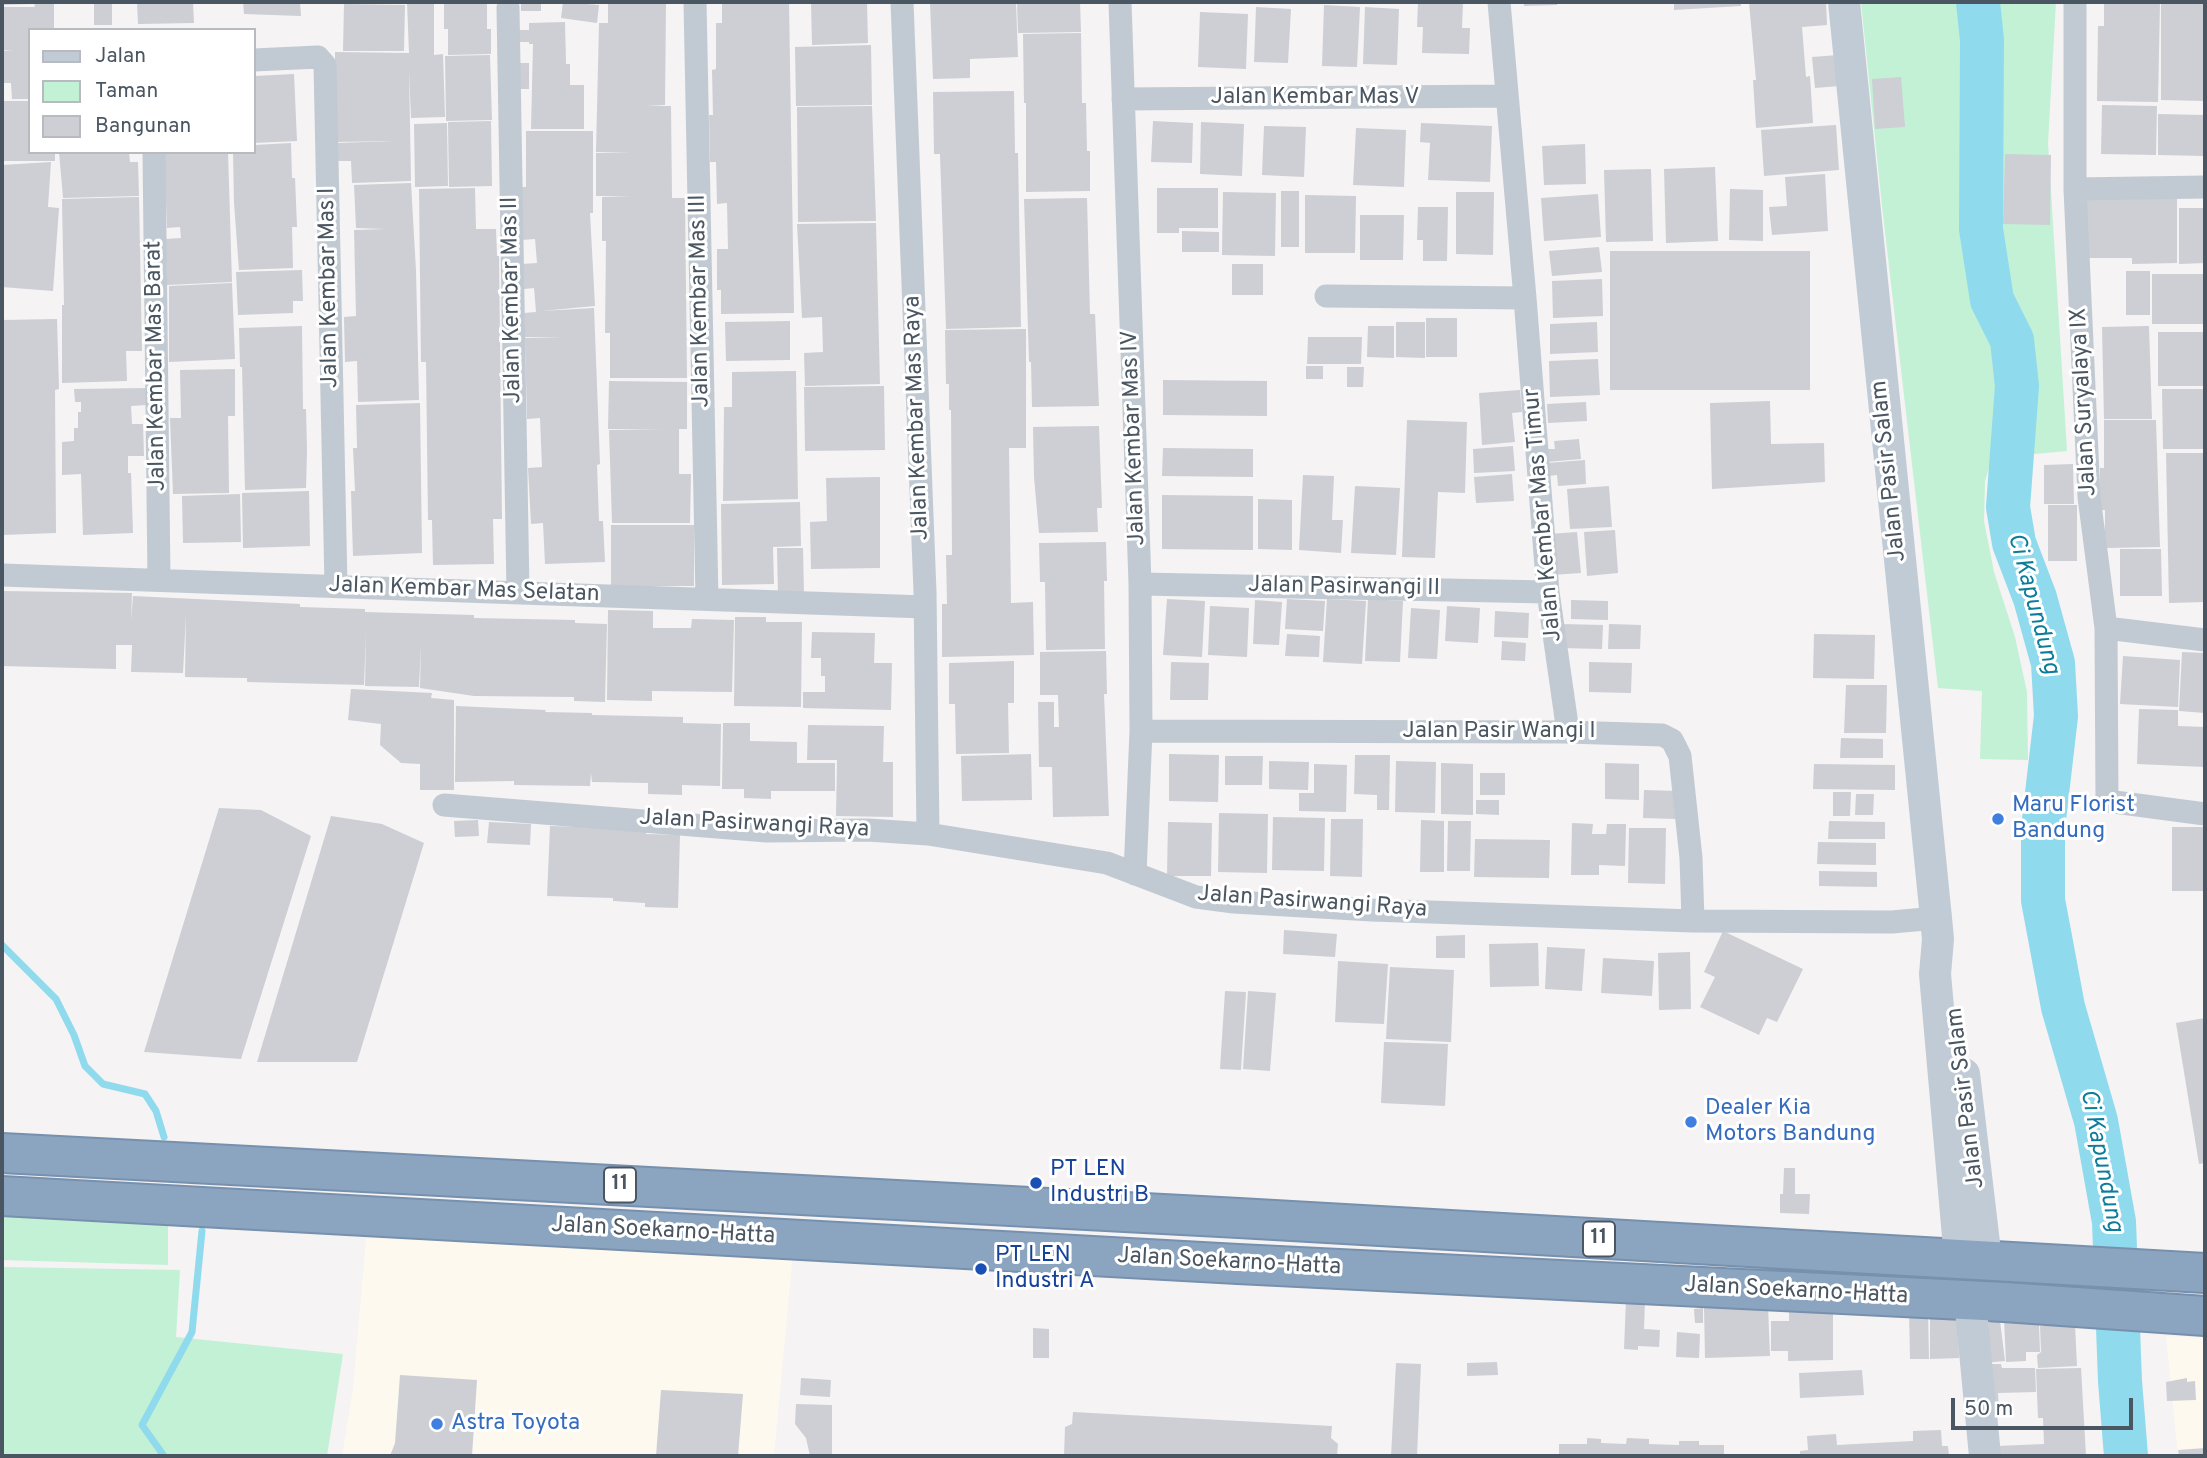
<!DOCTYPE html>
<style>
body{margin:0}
#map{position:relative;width:2207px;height:1458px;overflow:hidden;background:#f5f3f3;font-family:Overpass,sans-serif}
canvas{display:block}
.frame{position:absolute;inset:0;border:4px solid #4a5661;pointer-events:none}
.legend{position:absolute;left:28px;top:28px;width:228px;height:126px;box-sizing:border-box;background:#fff;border:2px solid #b7bbc0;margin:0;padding:9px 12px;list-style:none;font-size:21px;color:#4a5661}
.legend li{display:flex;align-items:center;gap:14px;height:35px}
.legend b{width:35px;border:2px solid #b7bbc0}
.scale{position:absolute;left:1951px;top:1398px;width:182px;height:32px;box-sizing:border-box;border:4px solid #4a5661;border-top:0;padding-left:9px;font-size:21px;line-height:24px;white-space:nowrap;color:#4a5661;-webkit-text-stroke:5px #fff;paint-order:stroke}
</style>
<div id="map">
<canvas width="2207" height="1458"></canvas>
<div class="frame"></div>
<ul class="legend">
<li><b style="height:9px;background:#c1cbd6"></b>Jalan</li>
<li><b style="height:19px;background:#c3f1d5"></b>Taman</li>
<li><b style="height:19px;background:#cdcfd5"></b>Bangunan</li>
</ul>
<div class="scale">50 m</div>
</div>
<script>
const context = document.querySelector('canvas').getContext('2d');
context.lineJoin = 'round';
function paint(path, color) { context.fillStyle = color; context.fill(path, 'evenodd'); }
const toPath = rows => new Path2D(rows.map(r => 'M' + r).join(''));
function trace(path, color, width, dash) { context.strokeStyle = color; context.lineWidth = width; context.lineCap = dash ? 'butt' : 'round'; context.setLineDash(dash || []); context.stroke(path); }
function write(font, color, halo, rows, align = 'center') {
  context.font = font + ' Overpass,sans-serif'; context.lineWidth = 6; context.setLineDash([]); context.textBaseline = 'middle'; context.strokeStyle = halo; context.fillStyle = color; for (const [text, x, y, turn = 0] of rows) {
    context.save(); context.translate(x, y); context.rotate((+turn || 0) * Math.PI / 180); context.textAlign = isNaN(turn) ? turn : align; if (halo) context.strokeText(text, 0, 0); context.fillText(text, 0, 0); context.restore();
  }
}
const commercial = toPath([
 [366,1238,793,1253,774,1456,342,1456,353,1388],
 [2166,1336,2205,1338,2205,1456,2178,1456]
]);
const green = toPath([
 [1861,2,2056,2,2048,143,2067,451,1992,458,1985,481,1984,521,1994,572,2015,637,2027,692,2028,760,1980,759,1982,691,1938,688,1882,206],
 [2,1215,168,1224,168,1265,2,1260],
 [2,1267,180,1270,176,1337,343,1354,327,1456,2,1456]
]);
const stream = toPath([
 [2,945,56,999,74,1035,85,1066,103,1084,145,1094,156,1111,164,1137],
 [164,1456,142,1425,192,1332,202,1231]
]);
const river = toPath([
 [1978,2,1982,40,1981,229,1992,300,2012,340,2017,386,2008,507,2014,543,2035,598,2053,663,2056,716,2043,828,2043,900,2063,1007,2096,1121,2114,1222,2120,1381,2126,1456]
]);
const building = toPath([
 [2,2,33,2,33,4,2,5],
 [34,2,54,2,54,30,30,30,30,99,12,99,11,83,2,83,2,51,13,50,2,50,2,7,35,7],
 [94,2,112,2,112,25,94,25],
 [137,2,193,2,194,23,138,24],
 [243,2,300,2,301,16,244,14],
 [407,2,434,2,434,55,443,54,445,117,411,118,409,69,411,181,352,183,351,161,336,161,336,143,394,141,335,142,335,52,409,53],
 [444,2,487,2,487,29,491,29,491,54,448,55,448,29,444,29],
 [521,2,541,2,541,11,521,11],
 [563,2,599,5,597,23,561,18],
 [608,2,666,2,665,105,646,106,671,106,672,198,685,198,687,378,610,378,610,333,605,333,606,241,602,241,602,197,631,196,596,196,596,153,631,153,596,152,599,23,608,23],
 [722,2,789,2,794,313,721,314,721,290,717,290,717,249,728,249,727,203,717,204,716,162,710,162,709,115,713,115,712,70,716,69,716,23,722,23],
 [811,2,867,2,868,43,812,45],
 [930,2,1016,2,1018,57,970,59,970,78,933,79],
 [1017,2,1080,2,1081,32,1018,33],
 [1418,2,1463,3,1462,28,1470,28,1469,54,1422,53,1423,27,1417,27],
 [1524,2,1557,2,1557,5,1524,6],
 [1674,2,1741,2,1741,6,1674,10],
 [1749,2,1826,2,1827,25,1802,27,1806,77,1810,76,1813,123,1756,128,1753,80,1756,80],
 [2104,2,2160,2,2158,102,2097,101,2098,26,2104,26],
 [2161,2,2205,2,2205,101,2161,100],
 [344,4,405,5,404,51,343,51],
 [1324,5,1360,7,1357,67,1322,66],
 [1256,7,1291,9,1288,63,1254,62],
 [1365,7,1399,9,1397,65,1363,64],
 [1200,12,1248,14,1246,69,1198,67],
 [565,22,566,64,570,64,570,85,584,85,584,129,531,129,533,44,529,44,529,42,514,42,514,30,529,30,529,23],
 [1081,33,1082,103,1086,103,1087,151,1090,151,1090,191,1026,192,1026,103,1024,103,1023,34],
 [871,45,872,105,796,106,795,47],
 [490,55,492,120,446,121,445,56],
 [1838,55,1840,86,1815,88,1812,57],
 [515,63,529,63,529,89,515,89],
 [294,74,297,141,254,143,254,76],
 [1901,77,1905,127,1875,129,1872,79],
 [1014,91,1015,153,1018,153,1021,327,946,329,940,154,934,154,933,92],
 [2,101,30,101,30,152,55,152,55,161,2,161],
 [2102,105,2157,106,2156,155,2101,154],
 [872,106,876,221,798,222,797,107],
 [2158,114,2205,115,2205,156,2158,155],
 [491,121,492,186,449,187,448,122],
 [1153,121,1193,123,1192,163,1151,162],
 [1201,122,1244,124,1242,176,1200,174],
 [447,123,448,186,415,187,414,124],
 [1421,123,1492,126,1490,182,1428,180,1430,143,1420,142],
 [1836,125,1839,170,1764,176,1761,130],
 [1264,126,1306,127,1304,177,1262,175],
 [1356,128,1406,130,1404,187,1353,185],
 [526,131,593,131,593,213,590,213,595,306,541,311,594,308,600,464,597,465,599,521,603,521,605,562,545,564,543,523,531,524,528,468,542,467,540,418,527,419,525,338,563,337,525,337,524,313,536,312,534,288,524,289,522,264,537,263,535,239,522,240,521,187,526,187],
 [291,143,292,178,295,178,297,227,292,227,293,268,239,270,234,203,233,152,254,152,254,145],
 [1585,144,1586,184,1544,185,1542,146],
 [59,152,129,152,130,162,138,162,139,196,63,198],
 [164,152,228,152,232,282,167,285,165,239,181,238,180,227,167,228],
 [2005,154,2051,155,2050,225,2003,224],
 [51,162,48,207,59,208,53,291,2,287,2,165],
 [1715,167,1718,241,1666,243,1664,169],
 [1651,169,1653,241,1606,242,1604,170],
 [1825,174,1828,231,1772,235,1769,207,1787,206,1785,177],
 [411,183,416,271,419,400,358,402,357,361,345,362,344,317,356,316,354,230,385,229,356,228,354,185],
 [475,188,476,229,496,229,497,256,499,256,502,519,493,519,494,564,433,565,432,520,428,520,426,362,421,362,419,189],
 [1157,188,1218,188,1218,228,1179,228,1179,233,1157,233],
 [1730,189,1763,190,1763,241,1729,240],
 [1281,191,1299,191,1299,247,1281,247],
 [1223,192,1276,193,1275,256,1222,255],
 [1456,192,1494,192,1493,255,1456,254],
 [1598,194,1601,237,1544,241,1541,198],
 [1305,195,1356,196,1355,253,1305,253],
 [2082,195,2177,197,2177,263,2132,264,2132,258,2082,258],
 [139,197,142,351,126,351,127,381,62,383,62,305,64,305,62,199],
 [1087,198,1090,314,1095,314,1099,406,1032,407,1031,362,1029,362,1024,199],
 [1418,207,1448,207,1447,261,1423,261,1423,240,1417,240],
 [2179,208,2205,208,2205,263,2179,264],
 [1360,215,1404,215,1403,260,1360,260],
 [876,223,880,384,805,386,804,353,823,352,822,317,802,318,797,224],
 [1182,231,1219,232,1219,252,1182,252],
 [1599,247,1602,272,1552,276,1549,251],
 [1610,251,1810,251,1810,390,1610,390],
 [1232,264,1263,264,1263,295,1232,295],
 [302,270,303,301,293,301,293,313,238,315,236,272],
 [2126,271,2150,271,2150,315,2126,315],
 [2152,274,2205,274,2205,324,2152,324],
 [1602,279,1603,316,1553,318,1552,281],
 [232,283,235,359,169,362,169,286],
 [1426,318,1457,318,1457,357,1426,357],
 [57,319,59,389,55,390,56,533,2,535,2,320],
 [790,321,790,360,726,361,725,322],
 [1396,322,1425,322,1425,358,1396,357],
 [1597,322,1598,352,1550,354,1550,324],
 [302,326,303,409,306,409,307,450,306,488,245,490,242,367,240,367,239,328],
 [1368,326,1394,326,1394,358,1367,357],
 [2149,326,2152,419,2104,419,2102,327],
 [1026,329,1026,448,1009,448,1011,603,1033,602,1034,655,942,657,942,604,947,604,946,555,952,555,951,410,949,410,949,384,946,384,945,330],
 [2158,332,2205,332,2205,386,2158,386],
 [1308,337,1362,337,1361,364,1307,364],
 [1598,359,1600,395,1550,397,1549,361],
 [1306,366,1323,366,1323,379,1306,379],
 [1347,367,1364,367,1363,387,1347,387],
 [235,369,235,416,228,416,229,493,173,494,170,418,181,418,180,370],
 [796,371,798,499,723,501,724,407,732,407,732,372],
 [1163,380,1267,381,1267,416,1163,415],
 [609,381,687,382,687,429,679,429,679,474,691,474,690,523,612,523,609,430,662,429,608,429],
 [884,386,885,450,805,451,804,387],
 [146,388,146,405,131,406,132,424,143,424,144,456,128,456,128,473,131,473,133,533,83,535,81,474,62,475,62,442,74,441,74,428,78,428,78,412,81,412,81,402,75,402,74,389],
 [2162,389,2205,389,2205,449,2163,449],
 [1520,390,1522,412,1512,413,1515,442,1482,445,1479,393],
 [1770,401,1771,444,1824,443,1825,482,1712,489,1710,403],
 [1586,402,1587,421,1548,423,1547,404],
 [420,403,422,553,353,556,351,491,355,491,353,448,357,448,356,405],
 [1407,420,1467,422,1465,493,1438,492,1435,558,1402,557],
 [2104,420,2156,420,2160,547,2105,548,2105,510,2100,510,2100,468,2104,468],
 [1099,426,1102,508,1097,508,1098,532,1039,533,1034,477,1033,427],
 [1579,439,1581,459,1547,462,1546,449,1555,449,1554,441],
 [1513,446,1515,471,1474,473,1473,449],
 [1163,448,1253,449,1253,477,1162,476],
 [2166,453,2205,453,2205,602,2169,603],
 [1585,460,1586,484,1558,486,1557,475,1548,476,1547,463],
 [2073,464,2074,504,2044,504,2044,465],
 [1512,474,1514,501,1476,503,1474,477],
 [1303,475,1334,476,1332,520,1343,520,1341,553,1299,550],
 [880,477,880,568,811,569,810,522,827,521,826,478],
 [1355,486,1400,488,1396,555,1351,553],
 [1609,486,1612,527,1570,529,1567,489],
 [309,491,310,546,243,548,242,493],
 [240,494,241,542,183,543,182,496],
 [1162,495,1253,496,1253,550,1162,549],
 [1258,499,1292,500,1292,550,1258,549],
 [800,502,801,546,773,547,774,584,722,585,721,504],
 [2048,505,2077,505,2077,561,2048,561],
 [611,525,694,525,694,586,611,586],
 [1615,530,1618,573,1587,576,1584,532],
 [1577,532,1581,573,1551,575,1548,534],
 [1106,542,1107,581,1104,581,1105,649,1046,650,1045,582,1040,582,1039,543],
 [777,548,803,548,804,595,778,595],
 [2120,549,2161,549,2162,596,2120,596],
 [2,591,132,593,131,621,133,596,300,604,300,607,365,609,365,612,474,615,474,618,575,620,575,623,607,624,605,702,574,701,574,697,474,696,420,688,421,644,419,687,365,686,366,633,364,685,247,682,247,678,185,677,186,615,183,673,131,672,132,645,116,645,116,669,2,666],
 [1167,599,1205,601,1202,657,1163,655],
 [1287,599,1325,601,1323,631,1285,629],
 [1327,599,1366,601,1362,664,1323,662],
 [1368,599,1403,601,1400,662,1365,661],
 [1255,600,1282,602,1279,645,1253,644],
 [1571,600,1608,601,1608,620,1571,619],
 [1210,606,1249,608,1247,657,1208,655],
 [1447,606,1480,608,1478,643,1445,641],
 [1411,608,1440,610,1437,659,1408,658],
 [608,610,653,611,653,628,691,628,692,619,734,620,732,692,652,691,652,701,607,700],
 [1495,611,1529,613,1528,638,1494,637],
 [735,617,766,617,766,622,802,622,801,707,734,706],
 [1560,624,1603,625,1602,649,1560,648],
 [1609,624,1641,625,1640,649,1608,649],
 [812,632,875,633,874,663,892,663,891,710,803,708,803,692,825,692,825,676,821,676,821,658,811,658],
 [1287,634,1320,636,1319,657,1285,656],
 [1814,634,1875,635,1874,679,1813,678],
 [1502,641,1526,643,1525,661,1501,660],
 [1106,651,1107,694,1104,694,1109,816,1053,817,1052,767,1039,767,1038,702,1054,702,1054,727,1059,727,1058,695,1040,695,1040,652],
 [2182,652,2205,653,2205,713,2179,711],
 [2123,656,2180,660,2178,707,2120,704],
 [1014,661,1014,703,1008,703,1009,753,956,754,955,704,949,704,949,663],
 [1171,662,1209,663,1208,700,1170,700],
 [1589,662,1632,663,1631,693,1589,692],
 [1846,685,1887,685,1886,733,1844,733],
 [351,689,432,693,431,698,454,700,454,790,420,790,420,764,401,763,380,745,381,724,348,720],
 [456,706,546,710,545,712,592,713,592,715,683,717,683,723,721,724,720,786,682,785,682,795,648,794,648,783,592,782,591,773,590,786,514,785,514,781,455,782],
 [2139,709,2178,710,2178,726,2205,727,2205,767,2137,764],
 [723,723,750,723,750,741,797,742,797,763,835,763,835,791,771,791,771,799,744,798,744,789,722,789],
 [808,725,884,726,883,762,893,762,893,817,836,816,837,760,807,760],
 [1841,738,1883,739,1883,758,1840,758],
 [1031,754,1032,800,962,801,961,756],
 [1169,754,1219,755,1218,802,1169,801],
 [1355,755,1390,755,1389,810,1377,810,1377,795,1354,794],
 [1225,756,1263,756,1262,785,1225,785],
 [1269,761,1309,762,1308,790,1269,789],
 [1396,761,1436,762,1435,813,1395,812],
 [1441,763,1473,764,1473,815,1441,814],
 [1605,763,1639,764,1639,800,1605,799],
 [1314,764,1347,765,1346,812,1299,811,1299,793,1314,793],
 [1814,764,1895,765,1895,790,1813,789],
 [1480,773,1505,773,1505,795,1480,795],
 [1644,790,1677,791,1676,819,1643,818],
 [1833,792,1851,792,1850,816,1833,816],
 [1856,794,1874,794,1873,815,1855,815],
 [1476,800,1499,800,1499,815,1476,814],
 [219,808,261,810,311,836,241,1059,144,1052],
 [1219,813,1268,814,1267,873,1218,872],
 [331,816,382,824,424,843,357,1062,257,1062],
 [1273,817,1325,818,1324,871,1272,870],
 [1331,819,1363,819,1362,877,1330,876],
 [478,820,479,836,455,837,454,821],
 [1421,820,1444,821,1444,872,1420,872],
 [1448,821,1471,821,1470,871,1447,871],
 [1829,821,1885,822,1885,839,1828,839],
 [489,822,531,824,530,845,487,843],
 [1168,822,1212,823,1211,876,1167,876],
 [1572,823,1593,824,1592,834,1606,834,1607,824,1626,824,1625,866,1599,865,1599,875,1571,875],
 [550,826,646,829,646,834,680,835,678,908,645,907,645,903,613,901,613,898,547,896],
 [2172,827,2205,827,2205,891,2172,891],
 [1629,828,1666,828,1665,884,1628,883],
 [1475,839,1550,840,1549,878,1474,877],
 [1818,842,1876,843,1876,865,1817,864],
 [1819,871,1877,872,1877,887,1819,886],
 [1284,930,1337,934,1335,957,1283,954],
 [1723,931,1803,969,1777,1022,1767,1018,1759,1035,1700,1007,1715,977,1704,972],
 [1465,935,1465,958,1436,958,1436,936],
 [1538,943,1539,986,1490,987,1489,944],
 [1547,947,1585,949,1582,991,1545,989],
 [1690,952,1691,1009,1659,1010,1658,953],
 [1603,958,1654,961,1652,996,1601,993],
 [1338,961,1388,964,1384,1024,1335,1022],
 [1390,967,1454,970,1451,1042,1386,1039],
 [1225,991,1246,992,1241,1070,1220,1069],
 [1248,991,1276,993,1270,1071,1243,1069],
 [2205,1018,2205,1163,2199,1164,2176,1023],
 [1384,1042,1448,1044,1445,1106,1381,1103],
 [1784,1168,1795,1168,1795,1194,1810,1194,1809,1214,1780,1213,1780,1194,1783,1194],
 [1626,1300,1645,1301,1644,1329,1660,1330,1659,1347,1638,1346,1638,1350,1624,1349],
 [1768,1306,1770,1356,1705,1358,1704,1307],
 [1703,1308,1703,1323,1695,1323,1694,1309],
 [1909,1310,1928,1310,1929,1359,1910,1359],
 [1789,1312,1833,1312,1833,1360,1788,1361,1788,1351,1771,1351,1771,1321,1789,1321],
 [1930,1315,1958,1315,1959,1358,1930,1359],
 [2004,1319,2016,1319,2017,1324,2039,1324,2040,1352,2026,1352,2026,1361,2006,1362],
 [2000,1321,2005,1361,1984,1363,1979,1324],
 [2075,1325,2077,1366,2038,1368,2037,1355,2041,1352,2040,1326],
 [1033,1328,1049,1329,1049,1358,1033,1358],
 [1677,1332,1700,1334,1699,1358,1676,1357],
 [1497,1362,1498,1375,1467,1376,1467,1363],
 [1396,1363,1421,1364,1417,1456,1391,1456],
 [1989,1364,2001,1364,2002,1368,2035,1368,2036,1392,1998,1393,1999,1409,1990,1410],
 [2081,1368,2086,1456,1998,1456,1997,1446,2044,1444,2043,1418,2038,1418,2036,1369],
 [1862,1370,1864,1395,1800,1398,1799,1373],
 [400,1375,477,1380,472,1456,390,1456,395,1443],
 [801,1378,831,1380,830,1397,800,1395],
 [2187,1378,2187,1382,2195,1381,2196,1400,2167,1401,2166,1382],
 [661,1390,743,1394,738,1456,656,1456],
 [796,1404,832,1405,832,1456,810,1456,806,1438,795,1424],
 [1073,1412,1332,1426,1331,1438,1338,1444,1337,1456,1064,1456,1065,1427,1072,1424],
 [1941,1430,1942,1446,1948,1446,1949,1456,1800,1456,1800,1451,1808,1450,1807,1436,1836,1434,1837,1445,1913,1441,1913,1431],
 [1587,1438,1601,1439,1601,1443,1626,1444,1627,1438,1649,1439,1649,1444,1679,1445,1679,1441,1699,1441,1699,1445,1724,1445,1724,1456,1559,1456,1559,1444,1587,1444],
 [2205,1448,2205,1456,2179,1456,2178,1450]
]);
const street = toPath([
 [695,2,707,599],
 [902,2,925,592,928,834],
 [1120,2,1140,584,1141,731,1135,874],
 [1499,2,1525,298,1548,592,1568,732],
 [2075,2,2075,189,2089,497,2106,628,2107,801,2205,814],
 [508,8,518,593],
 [254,60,318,57,325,65,336,586],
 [1123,99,1507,96],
 [154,152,159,580],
 [2075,189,2205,187],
 [1326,296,1525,298],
 [2,575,925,607],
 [1140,584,1548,592],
 [2106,628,2205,640],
 [1141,731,1568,732,1662,735,1672,740,1680,756,1691,858,1693,921],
 [444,805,767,831,868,830,928,834,1107,863,1196,897,1234,902,1372,910,1693,921,1892,922,1936,918]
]);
const secondary = toPath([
 [1844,2,1936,918,1938,939,1935,974,1960,1259],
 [1964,1074,1986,1260],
 [1970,1300,1985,1456]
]);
const highway = toPath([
 [2,1153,1239,1218,2205,1273],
 [2,1196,1238,1264,2004,1302,2205,1316]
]);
const markers = [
 [1998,819,7,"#3f7fe0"],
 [1691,1122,7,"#3f7fe0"],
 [1036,1183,7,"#1a4fb4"],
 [981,1269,7,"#1a4fb4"],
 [437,1424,7,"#3f7fe0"]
];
const shields = [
 [620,1185,32],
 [1599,1239,32]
];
const shieldNames = [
 ["11",620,1185],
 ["11",1599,1239]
];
const streetNames = [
 ["Jalan Kembar Mas V",1315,98],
 ["Jalan Kembar Mas I",330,288,-91],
 ["Jalan Kembar Mas II",513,300,-91],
 ["Jalan Kembar Mas III",701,301,-91],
 ["Jalan Kembar Mas Barat",157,366,-91],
 ["Jalan Suryalaya IX",2085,402,-93],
 ["Jalan Kembar Mas Raya",918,418,-92],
 ["Jalan Kembar Mas IV",1135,438,-92],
 ["Jalan Pasir Salam",1890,471,-96],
 ["Jalan Kembar Mas Timur",1544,515,-95],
 ["Jalan Pasirwangi II",1344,588,1],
 ["Jalan Kembar Mas Selatan",464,591,2],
 ["Jalan Pasir Wangi I",1499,732],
 ["Jalan Pasirwangi Raya",754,825,3],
 ["Jalan Pasirwangi Raya",1312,903,4],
 ["Jalan Pasir Salam",1967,1098,-97],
 ["Jalan Soekarno-Hatta",663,1232,3],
 ["Jalan Soekarno-Hatta",1229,1263,3],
 ["Jalan Soekarno-Hatta",1796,1292,3]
];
const shopNames = [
 ["Maru Florist",2012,806],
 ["Bandung",2012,832],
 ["Dealer Kia",1705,1109],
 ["Motors Bandung",1705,1135],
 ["Astra Toyota",451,1424]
];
const transitNames = [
 ["PT LEN",1050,1170],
 ["Industri B",1050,1196],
 ["PT LEN",995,1256],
 ["Industri A",995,1282]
];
const waterNames = [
 ["Ci Kapundung",2032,604,75],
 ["Ci Kapundung",2100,1161,79]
];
paint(commercial, '#fdf9ef');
paint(green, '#c3f1d5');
trace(stream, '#90daee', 7);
trace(river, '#90daee', 44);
paint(building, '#cdcfd5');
trace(highway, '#7690ad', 42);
trace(street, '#c1cad2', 23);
trace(secondary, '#c1cbd6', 32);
trace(highway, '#8ba5c1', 38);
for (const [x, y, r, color] of markers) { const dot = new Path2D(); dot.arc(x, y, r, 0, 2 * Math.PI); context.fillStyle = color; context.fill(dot); trace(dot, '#fff', 2.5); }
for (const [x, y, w] of shields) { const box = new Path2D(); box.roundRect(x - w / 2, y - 17.5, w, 35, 5); context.fillStyle = '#fff'; context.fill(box); trace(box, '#4a5661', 2); }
write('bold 21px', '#4a5661', null, shieldNames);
write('23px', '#4a5661', '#fff', streetNames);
write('23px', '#366cbe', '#fff', shopNames, 'left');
write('23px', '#164399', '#fff', transitNames, 'left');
write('italic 24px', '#0c7c9b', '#fff', waterNames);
</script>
